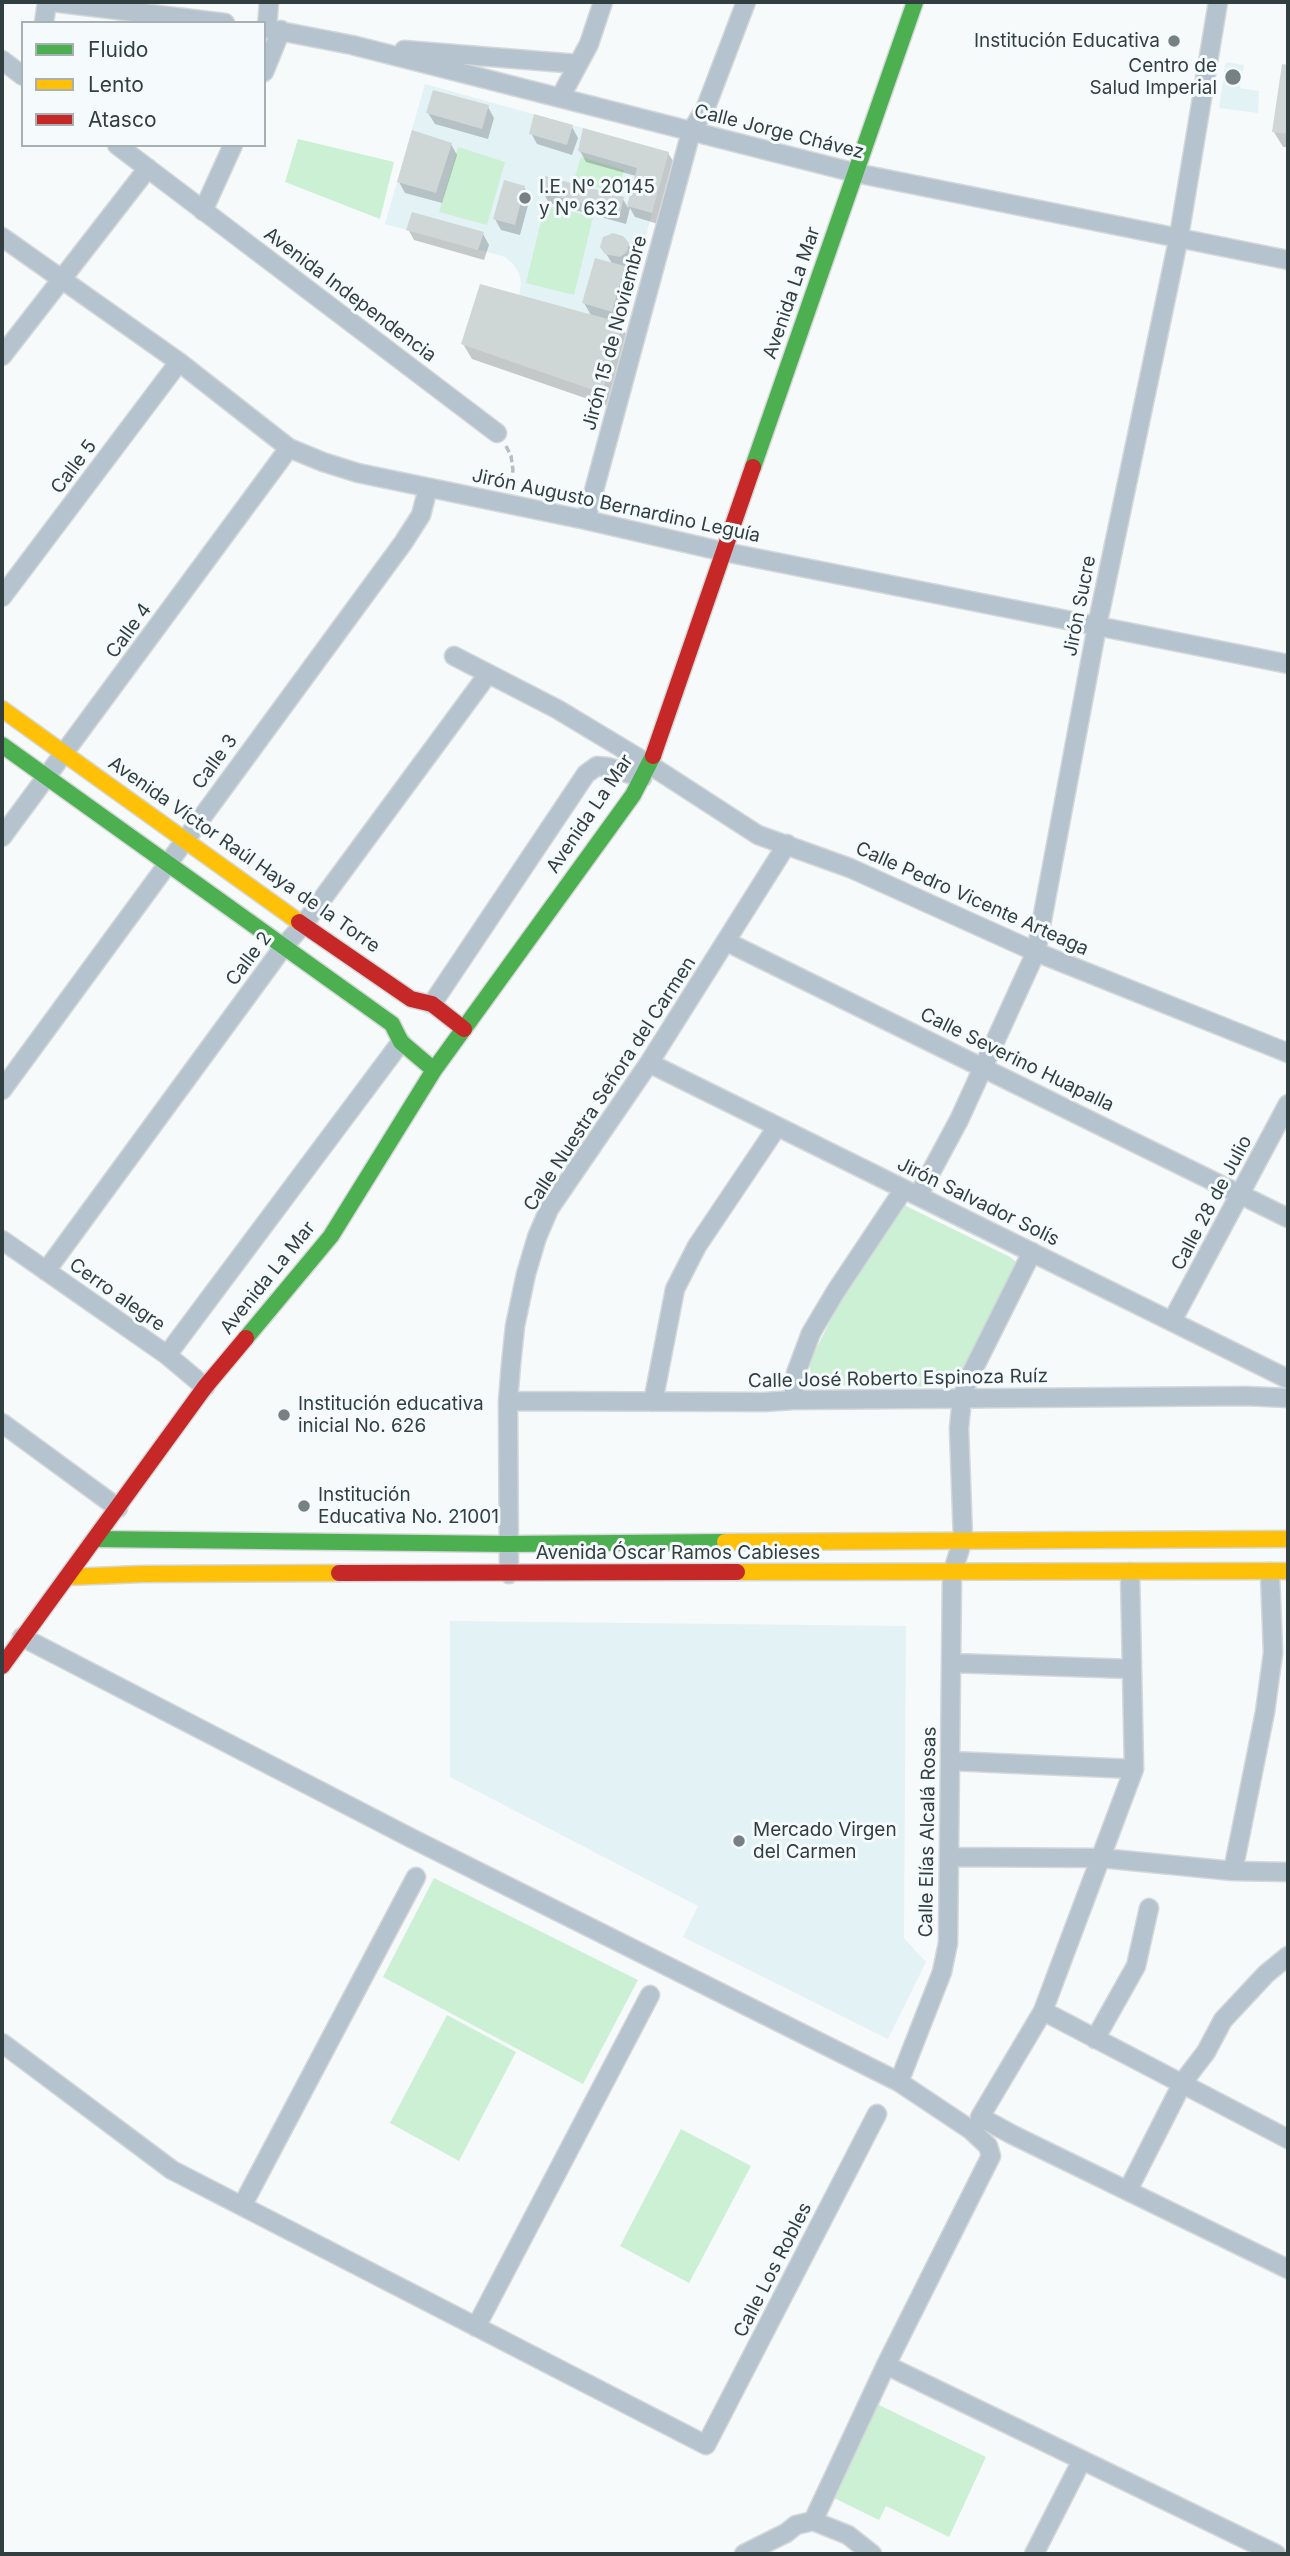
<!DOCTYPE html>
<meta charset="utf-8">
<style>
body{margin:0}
#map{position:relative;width:1290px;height:2556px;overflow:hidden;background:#f7fafb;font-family:Inter,sans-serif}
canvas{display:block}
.frame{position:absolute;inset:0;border:4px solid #323f41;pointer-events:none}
.legend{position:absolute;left:21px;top:21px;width:245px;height:126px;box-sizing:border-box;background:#f5fbfd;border:2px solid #a7b0b2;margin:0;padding:9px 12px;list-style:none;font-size:21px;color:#323f41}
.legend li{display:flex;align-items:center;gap:14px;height:35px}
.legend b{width:35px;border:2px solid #a7b0b2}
</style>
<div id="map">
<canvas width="1290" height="2556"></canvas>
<div class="frame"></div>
<ul class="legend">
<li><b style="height:9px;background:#4caf50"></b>Fluido</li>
<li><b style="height:9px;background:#ffc107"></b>Lento</li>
<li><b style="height:9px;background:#c62828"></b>Atasco</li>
</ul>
</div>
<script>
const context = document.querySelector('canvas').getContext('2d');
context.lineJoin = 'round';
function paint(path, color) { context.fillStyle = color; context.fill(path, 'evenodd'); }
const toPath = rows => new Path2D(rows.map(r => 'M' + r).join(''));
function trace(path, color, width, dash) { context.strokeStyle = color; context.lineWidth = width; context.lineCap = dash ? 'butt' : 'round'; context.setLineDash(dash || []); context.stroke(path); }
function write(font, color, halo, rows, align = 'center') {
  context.font = font + ' Inter,sans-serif'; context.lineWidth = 6; context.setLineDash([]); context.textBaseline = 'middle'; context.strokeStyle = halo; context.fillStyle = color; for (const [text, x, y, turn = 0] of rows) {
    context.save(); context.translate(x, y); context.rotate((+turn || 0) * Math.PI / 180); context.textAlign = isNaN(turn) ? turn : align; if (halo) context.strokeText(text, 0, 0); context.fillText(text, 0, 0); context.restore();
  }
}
const built = toPath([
 [1226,62,1244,65,1240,88,1259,91,1258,113,1219,108],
 [425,84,669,152,622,323,519,295,521,283,519,273,513,264,505,257,385,224],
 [450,1621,906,1626,904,1938,926,1962,888,2039,683,1937,698,1906,450,1777]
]);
const green = toPath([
 [298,139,394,162,380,219,285,182],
 [458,147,505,162,487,225,439,212],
 [581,157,624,170,617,193,574,180],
 [545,205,593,217,574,295,526,283],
 [904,1205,1010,1257,1016,1262,959,1378,947,1387,820,1385,811,1375,809,1363,842,1298],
 [434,1878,638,1980,583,2084,383,1977],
 [447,2015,516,2052,459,2161,390,2123],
 [681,2129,751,2166,689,2283,620,2246],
 [877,2404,986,2457,949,2537,886,2506,879,2520,832,2497]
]);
const shadow = toPath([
 [1283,66,1288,67,1288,147,1283,147,1274,132],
 [488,107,494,118,488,139,435,124,428,113],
 [572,127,578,138,572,155,537,144,531,133],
 [451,144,457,155,442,203,405,193,399,182],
 [580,151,668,153,675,164,658,224,635,217,630,208,626,224,549,203,543,192,623,199,628,208,636,176,586,162],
 [524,187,530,198,520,235,501,230,495,219],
 [408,229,483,234,489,245,484,260,414,240],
 [628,244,635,256,633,263,627,267,623,267,630,279,617,324,620,325,629,339,611,407,472,359,463,344,592,317,584,303,613,265,602,247]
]);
const building = toPath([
 [1282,64,1288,65,1288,134,1272,132],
 [433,90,489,105,482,129,426,113],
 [534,114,573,125,567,145,529,134],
 [583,128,669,152,652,213,627,206,637,168,578,151],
 [412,130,452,143,436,193,397,182],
 [545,176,624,197,620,214,541,192],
 [504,180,525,186,515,225,493,219],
 [412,212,484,232,478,250,406,230],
 [613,233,623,236,629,243,627,252,620,257,605,254,600,247,603,237],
 [595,258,625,266,612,312,582,303],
 [480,284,622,323,602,393,461,344]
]);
const path = toPath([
 [506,446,511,456,513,470,510,486]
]);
const street = toPath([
 [52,2,225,23],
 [44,23,47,2],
 [264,28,352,45,856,173,1288,260],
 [267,28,269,2],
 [404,50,578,64],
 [2,60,23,76],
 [264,72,281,30],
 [560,98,589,44,603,2],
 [117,145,497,433],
 [203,211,233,145],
 [2,237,179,362,289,448,323,462,358,473,586,520,725,552,1288,664],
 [2,356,148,168],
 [586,520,691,132,706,107,746,2],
 [2,597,179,362],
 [454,656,557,709,650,765,758,835,850,868,1036,952,1288,1053],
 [2,837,289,448],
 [727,942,1288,1218],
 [432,1004,586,774,597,766,608,767,642,778],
 [649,1063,1288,1379],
 [2,1090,403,543,421,515,428,488],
 [918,1196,959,1120,1036,952,1097,626,1179,236,1218,2],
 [2,1240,167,1355,205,1387],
 [46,1271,284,946,303,925,488,674],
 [1172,1321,1288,1104],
 [167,1355,401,1042],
 [793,1400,796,1373,811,1333,836,1291,904,1189],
 [508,1401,765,1402,793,1400,1246,1396,1288,1398],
 [653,1402,675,1289,697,1246,777,1127],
 [2,1423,118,1508],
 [1130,1572,1134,1769,1043,2011,980,2117,1013,2135,1288,2269],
 [509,1574,508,1401,511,1364,515,1326,526,1274,537,1237,549,1209,649,1063,787,844],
 [22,1637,411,1838,899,2082,971,2130,988,2146,991,2156,886,2365,813,2521],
 [951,1663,1132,1669],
 [950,1761,1134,1769],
 [949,1857,1101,1858,1233,1871,1288,1872],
 [1233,1871,1265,1712,1273,1653,1270,1572],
 [1043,2011,1288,2139],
 [1095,2039,1136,1966,1149,1908],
 [2,2043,172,2170,706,2445,877,2114],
 [899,2082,942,1972,948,1943,952,1574,963,1539,959,1428,962,1399,968,1380,1032,1252],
 [1128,2190,1183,2082,1206,2052,1223,2020,1266,1974,1288,1956],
 [242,2206,416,1877],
 [476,2327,650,1995],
 [886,2365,1276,2554],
 [744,2554,786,2533,796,2525,813,2521,848,2535,872,2554],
 [1034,2554,1082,2460]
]);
const fast = toPath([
 [753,467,915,2],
 [2,745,392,1024,401,1042,434,1070],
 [246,1338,331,1236,434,1070,633,795,653,756],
 [95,1539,507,1544,725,1542]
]);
const slow = toPath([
 [2,709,299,922],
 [725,1542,1288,1539],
 [737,1572,1288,1571],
 [68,1577,142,1574,339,1573]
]);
const jam = toPath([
 [653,756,753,467],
 [299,922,411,999,432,1004,464,1029],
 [339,1573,737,1572],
 [2,1666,205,1387,246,1338]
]);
const markers = [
 [1174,41,7,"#778082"],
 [1233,77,9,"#778082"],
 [525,198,7,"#778082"],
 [284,1415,7,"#778082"],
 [304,1506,7,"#778082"],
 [739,1841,7,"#778082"]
];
const poiNames = [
 ["Institución Educativa",1160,41,"right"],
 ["Centro de",1217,66,"right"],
 ["Salud Imperial",1217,88,"right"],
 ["I.E. Nº 20145",539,187],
 ["y Nº 632",539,209],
 ["Institución educativa",298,1404],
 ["inicial No. 626",298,1426],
 ["Institución",318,1495],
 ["Educativa No. 21001",318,1517],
 ["Mercado Virgen",753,1830],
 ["del Carmen",753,1852]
];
const streetNames = [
 ["Calle Jorge Chávez",779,132,14],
 ["Avenida La Mar",792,293,-71],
 ["Avenida Independencia",350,295,37],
 ["Jirón 15 de Noviembre",615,333,-75],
 ["Calle 5",74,467,-53],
 ["Jirón Augusto Bernardino Leguía",616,506,12],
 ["Jirón Sucre",1080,606,-79],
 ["Calle 4",129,631,-54],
 ["Calle 3",215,762,-54],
 ["Avenida La Mar",590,814,-56],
 ["Avenida Víctor Raúl Haya de la Torre",244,855,35],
 ["Calle Pedro Vicente Arteaga",972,899,24],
 ["Calle 2",249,959,-53],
 ["Calle Severino Huapalla",1017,1060,26],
 ["Calle Nuestra Señora del Carmen",610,1084,-57],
 ["Jirón Salvador Solís",978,1202,26],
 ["Calle 28 de Julio",1212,1203,-62],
 ["Avenida La Mar",268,1278,-51],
 ["Cerro alegre",117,1295,35],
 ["Calle José Roberto Espinoza Ruíz",898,1379,-1],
 ["Avenida Óscar Ramos Cabieses",678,1553],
 ["Calle Elías Alcalá Rosas",928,1832,-89],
 ["Calle Los Robles",773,2270,-63]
];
paint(built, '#e3f2f5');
paint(green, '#cbf0d3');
paint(shadow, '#0003');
paint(building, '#cfd7d6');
trace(street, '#d4d8d9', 21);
trace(fast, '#d4d8d9', 19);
trace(slow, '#d4d8d9', 19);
trace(jam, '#d4d8d9', 19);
trace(path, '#b5bec5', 3.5, [7, 3.5]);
trace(street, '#b4c3ce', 18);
trace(fast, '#4caf50', 16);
trace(slow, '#ffc107', 16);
trace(jam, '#c62828', 16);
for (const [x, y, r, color] of markers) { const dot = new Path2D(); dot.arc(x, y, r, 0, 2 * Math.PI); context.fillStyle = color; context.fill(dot); trace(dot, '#f5fbfd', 2.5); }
write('19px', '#323f41', '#f5fbfd', poiNames, 'left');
write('19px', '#323f41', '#f5fbfd', streetNames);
</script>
